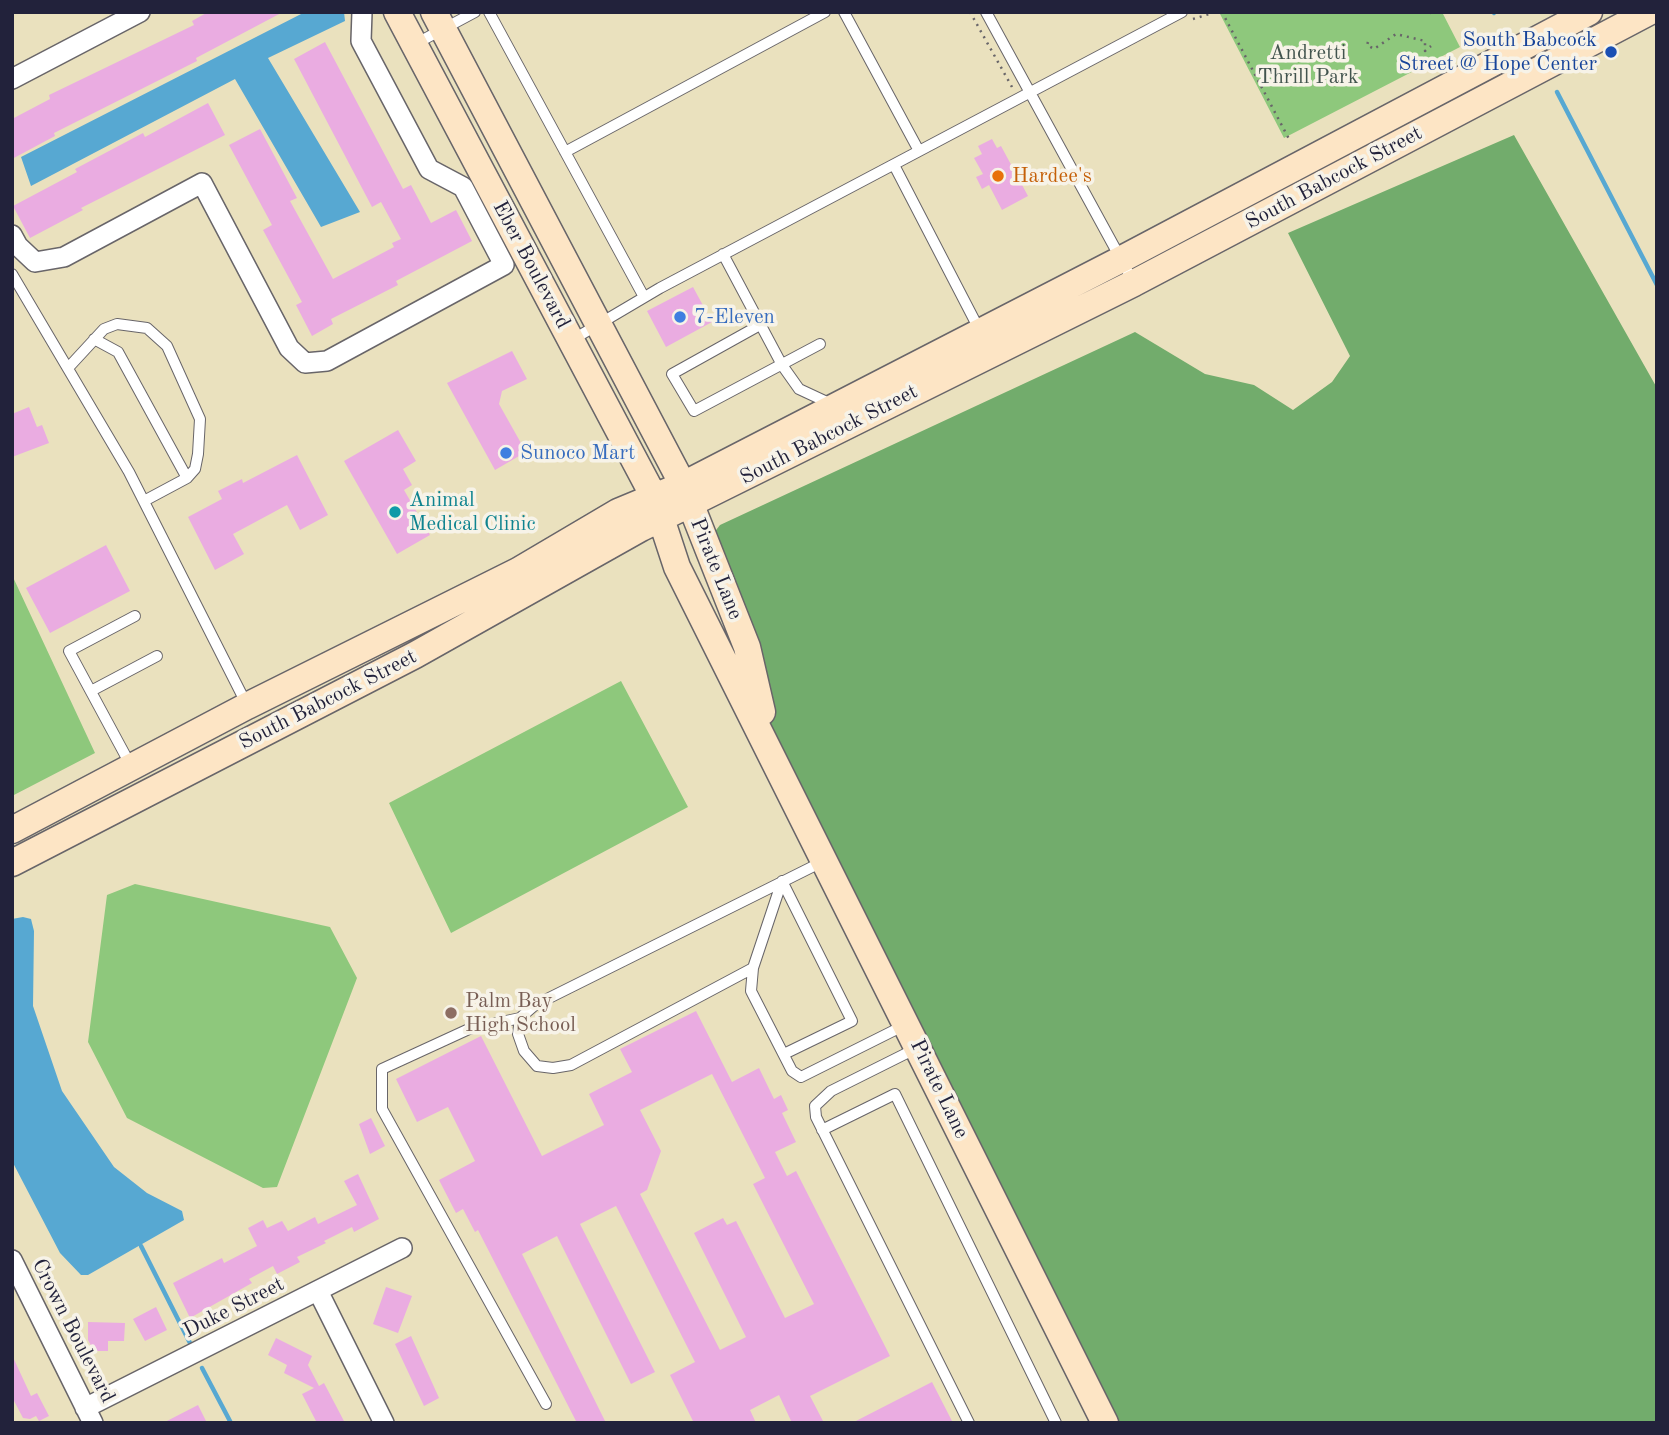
<!DOCTYPE html>
<style>
body{margin:0}
#map{position:relative;width:1669px;height:1435px;overflow:hidden;background:#eae1be;font-family:"Old Standard TT",serif}
canvas{display:block}
.frame{position:absolute;inset:0;border:14px solid #22223b;pointer-events:none}
</style>
<div id="map">
<canvas width="1669" height="1435"></canvas>
<div class="frame"></div>
</div>
<script>
const context = document.querySelector('canvas').getContext('2d');
context.lineJoin = 'round';
function paint(path, color) { context.fillStyle = color; context.fill(path, 'evenodd'); }
const toPath = rows => new Path2D(rows.map(r => 'M' + r).join(''));
function trace(path, color, width, dash) { context.strokeStyle = color; context.lineWidth = width; context.lineCap = dash ? 'butt' : 'round'; context.setLineDash(dash || []); context.stroke(path); }
function write(font, color, halo, rows, align = 'center') {
  context.font = font + ' "Old Standard TT",serif'; context.lineWidth = 7; context.setLineDash([]); context.textBaseline = 'middle'; context.strokeStyle = halo; context.fillStyle = color; for (const [text, x, y, turn = 0] of rows) {
    context.save(); context.translate(x, y); context.rotate((+turn || 0) * Math.PI / 180); context.textAlign = isNaN(turn) ? turn : align; if (halo) context.strokeText(text, 0, 0); context.fillText(text, 0, 0); context.restore();
  }
}
const green = toPath([
 [1219,12,1442,12,1460,47,1284,138],
 [12,575,95,753,12,796],
 [621,681,688,807,451,933,389,803],
 [135,884,330,927,357,978,277,1187,263,1188,127,1118,88,1042,107,895]
]);
const forest = toPath([
 [1514,135,1657,388,1657,1423,1106,1423,773,754,706,543,720,525,1135,332,1205,374,1254,385,1293,410,1332,382,1350,356,1288,233]
]);
const water = toPath([
 [305,12,344,12,345,21,268,58,360,212,321,227,235,79,31,186,21,157],
 [23,917,31,919,34,931,33,1006,62,1091,114,1167,147,1193,182,1211,184,1220,88,1275,81,1275,60,1253,12,1161,12,919]
]);
const stream = toPath([
 [1493,12,1494,13],
 [1557,92,1657,285],
 [141,1246,191,1345],
 [202,1368,231,1423]
]);
const building = toPath([
 [208,12,283,12,196,58,197,61,54,133,55,136,12,159,12,119,50,99,49,95,194,25,192,21],
 [325,42,403,189,411,185,431,223,456,210,472,241,396,281,398,285,331,319,333,324,312,336,296,305,302,302,263,230,272,225,229,145,260,129,297,198,290,201,333,279,394,247,392,243,401,239,381,202,372,207,294,59],
 [208,103,225,135,81,208,83,210,30,238,13,206,77,172,75,169,143,133,145,137],
 [992,139,997,148,1001,146,1028,196,1002,210,989,185,982,189,976,177,983,174,974,158,982,154,978,146],
 [693,287,712,322,666,347,647,311],
 [512,351,527,379,502,391,499,404,526,452,495,470,447,383],
 [29,407,37,427,42,425,49,443,12,457,12,414],
 [398,430,416,461,403,469,412,485,404,490,430,535,397,554,344,461],
 [297,455,328,515,300,530,287,505,233,534,244,554,215,570,188,517,222,499,218,491,242,479,243,483],
 [106,545,130,591,50,633,26,588],
 [696,1011,732,1082,759,1068,774,1099,781,1095,788,1110,782,1113,796,1142,775,1152,787,1176,796,1171,890,1356,810,1396,824,1423,792,1423,779,1395,750,1410,756,1423,694,1423,670,1375,695,1362,616,1206,580,1224,655,1372,631,1384,557,1236,522,1254,606,1423,577,1423,478,1230,475,1232,463,1209,456,1213,439,1180,475,1161,448,1107,417,1122,396,1079,481,1036,542,1156,604,1125,589,1094,632,1072,620,1049],
 [712,1074,765,1178,753,1184,814,1304,785,1318,736,1221,727,1225,723,1218,694,1233,746,1337,720,1350,640,1194,647,1190,661,1151,640,1110],
 [371,1118,385,1146,370,1154,359,1124],
 [358,1174,379,1219,354,1232,352,1227,324,1241,326,1243,297,1257,300,1262,277,1274,273,1266,249,1279,252,1283,190,1318,173,1283,222,1258,224,1263,257,1246,248,1228,263,1220,267,1228,282,1221,288,1231,315,1217,318,1224,357,1205,344,1181],
 [386,1287,412,1296,398,1333,373,1324],
 [156,1307,167,1330,145,1341,133,1319],
 [88,1322,125,1323,124,1341,108,1341,108,1351,94,1351,88,1340],
 [411,1336,439,1398,424,1406,395,1344],
 [276,1338,312,1356,308,1365,319,1386,324,1383,345,1423,317,1423,302,1394,314,1388,284,1373,287,1365,268,1355],
 [12,1355,31,1396,37,1393,49,1416,39,1421,36,1416,30,1419,23,1418,12,1397],
 [932,1382,953,1423,852,1423],
 [198,1405,207,1423,163,1423]
]);
const path = toPath([
 [970,12,1012,87],
 [1222,12,1289,139],
 [1431,12,1433,18],
 [1193,19,1216,12],
 [1368,42,1367,45,1374,49,1396,34,1425,41,1425,51,1431,46]
]);
const lane = toPath([
 [489,12,644,297],
 [844,12,919,151],
 [986,12,1134,283],
 [417,43,475,12],
 [565,152,825,12],
 [894,165,979,329],
 [723,254,782,365,799,389,829,403],
 [12,274,129,472,247,705],
 [760,325,672,374,694,411,820,344],
 [94,339,118,352,187,478],
 [572,340,660,288,1182,12],
 [68,368,104,329,117,324,147,328,167,346,200,419,198,454,195,469,187,478,144,501],
 [91,691,157,656],
 [130,764,69,651,135,616],
 [782,881,753,968,751,991,792,1071,801,1077,903,1026],
 [782,881,852,1021,784,1054],
 [753,968,571,1065,553,1068,537,1066,524,1051,518,1034,520,1018,535,1005,822,862],
 [520,1018,469,1029,382,1069,382,1109,546,1404],
 [915,1049,831,1091,815,1106,816,1117,969,1423],
 [822,1130,895,1094,1056,1423]
]);
const street = toPath([
 [12,79,140,12],
 [12,235,18,246,35,262,64,257,202,183,289,348,305,363,327,361,504,265,463,187,429,169,361,41,362,12],
 [12,1260,93,1423],
 [318,1291,384,1423],
 [85,1408,402,1248]
]);
const secondary = toPath([
 [397,12,654,497,677,567,1105,1423],
 [434,12,683,485,747,647,762,712],
 [12,830,247,706,518,571,618,512,683,485,1120,260,1589,12],
 [12,863,415,655,641,528,1134,283,1649,12]
]);
const markers = [
 [1611,52,7,"#1a4fb4"],
 [998,176,7,"#e8710a"],
 [680,317,7,"#3f7fe0"],
 [506,453,7,"#3f7fe0"],
 [395,512,7,"#0f9aa8"],
 [451,1013,7,"#8d6e63"]
];
const transitNames = [
 ["South Babcock",1597,40],
 ["Street @ Hope Center",1597,64]
];
const parkNames = [
 ["Andretti",1308,53],
 ["Thrill Park",1308,77]
];
const foodNames = [
 ["Hardee's",1012,176]
];
const streetNames = [
 ["South Babcock Street",1334,178,-28],
 ["Eber Boulevard",531,265,62],
 ["South Babcock Street",829,435,-27],
 ["Pirate Lane",716,569,68],
 ["South Babcock Street",328,700,-27],
 ["Pirate Lane",939,1089,64],
 ["Duke Street",234,1308,-27],
 ["Crown Boulevard",73,1331,63]
];
const shopNames = [
 ["7-Eleven",694,317],
 ["Sunoco Mart",520,453]
];
const cultureNames = [
 ["Animal",409,500],
 ["Medical Clinic",409,524]
];
const educationNames = [
 ["Palm Bay",465,1001],
 ["High School",465,1025]
];
paint(green, '#8ec87c');
paint(forest, '#72ac6c');
paint(water, '#57a8d2');
trace(stream, '#57a8d2', 4.5);
paint(building, '#eaace1');
trace(lane, '#686569', 12);
trace(street, '#686569', 22);
trace(secondary, '#686569', 29);
trace(path, '#686569', 2.5, [2, 5]);
trace(lane, '#fff', 10);
trace(street, '#fff', 19);
trace(secondary, '#fde5c5', 26);
for (const [x, y, r, color] of markers) { const dot = new Path2D(); dot.arc(x, y, r, 0, 2 * Math.PI); context.fillStyle = color; context.fill(dot); trace(dot, '#f7f3e8', 2.5); }
write('21px', '#164399', '#f7f3e8', transitNames, 'right');
write('21px', '#42544e', '#f7f3e8', parkNames);
write('21px', '#c56008', '#f7f3e8', foodNames, 'left');
write('21px', '#22223b', '#f7f3e8', streetNames);
write('21px', '#366cbe', '#f7f3e8', shopNames, 'left');
write('21px', '#0d838f', '#f7f3e8', cultureNames, 'left');
write('21px', '#785e54', '#f7f3e8', educationNames, 'left');
</script>
